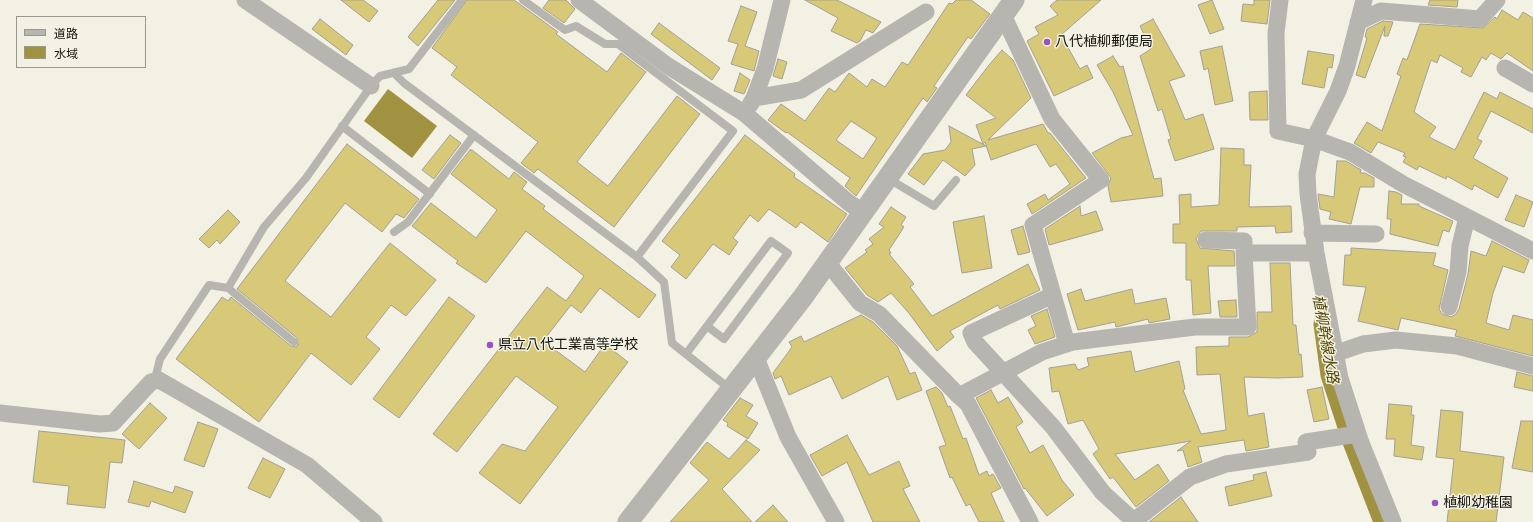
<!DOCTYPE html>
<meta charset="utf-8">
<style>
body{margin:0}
#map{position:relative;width:1533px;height:522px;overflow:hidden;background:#f3f0e4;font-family:"PT Sans","Noto Sans JP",sans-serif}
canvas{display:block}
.legend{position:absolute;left:16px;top:16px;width:130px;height:52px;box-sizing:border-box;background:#f3f0e4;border:1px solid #9a988f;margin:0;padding:5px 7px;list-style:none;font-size:12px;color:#151510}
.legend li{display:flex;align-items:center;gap:8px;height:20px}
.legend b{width:20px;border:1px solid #9a988f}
</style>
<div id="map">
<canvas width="1533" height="522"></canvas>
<ul class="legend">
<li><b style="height:5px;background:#b6b5b0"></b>道路</li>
<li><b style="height:11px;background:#a19241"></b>水域</li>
</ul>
</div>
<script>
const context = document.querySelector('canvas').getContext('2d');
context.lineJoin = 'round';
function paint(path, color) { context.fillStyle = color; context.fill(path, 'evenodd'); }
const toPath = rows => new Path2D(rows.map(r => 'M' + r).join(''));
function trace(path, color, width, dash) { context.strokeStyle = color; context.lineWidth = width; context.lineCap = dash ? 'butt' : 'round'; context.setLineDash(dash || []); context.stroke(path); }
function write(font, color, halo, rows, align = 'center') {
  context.font = font + ' "PT Sans","Noto Sans JP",sans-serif'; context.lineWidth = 3; context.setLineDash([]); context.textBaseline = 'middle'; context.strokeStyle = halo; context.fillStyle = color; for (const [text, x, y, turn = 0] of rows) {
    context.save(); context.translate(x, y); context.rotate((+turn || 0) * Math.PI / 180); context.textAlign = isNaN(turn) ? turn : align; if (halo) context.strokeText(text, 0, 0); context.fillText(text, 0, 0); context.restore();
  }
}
const water = toPath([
 [388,89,437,126,412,158,364,121]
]);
const canal = toPath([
 [1322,324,1329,375,1351,442,1382,522]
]);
const building = toPath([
 [341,0,363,0,378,11,369,22,341,0],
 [438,0,455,0,418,46,408,37,438,0],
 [467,0,514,0,558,32,556,34,607,72,621,53,646,72,577,162,608,186,677,96,700,114,614,227,538,169,534,173,521,163,538,142,451,75,457,67,432,48,467,0],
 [549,0,566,0,575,9,564,23,543,8,549,0],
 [805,0,837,0,881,22,873,33,866,30,860,41,857,43,831,31,838,18,805,0],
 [956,0,971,0,990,14,971,39,968,37,934,86,937,88,927,102,923,98,856,196,845,186,850,178,787,132,786,133,768,120,781,104,805,121,829,88,835,92,849,73,867,87,872,79,885,87,902,62,908,65,949,3,952,4,956,0],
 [851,121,877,138,863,159,836,140,851,121],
 [1057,0,1101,0,1061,35,1080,69,1087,65,1093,78,1054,96,1027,41,1039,34,1035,27,1058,15,1050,6,1057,0],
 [1212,0,1224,29,1210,34,1198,5,1212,0],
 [1254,0,1270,0,1267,24,1241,21,1243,4,1254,5,1254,0],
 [1430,0,1458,0,1457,7,1428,5,1430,0],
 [741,6,757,12,745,46,759,51,754,71,731,64,738,44,728,41,741,6],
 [1502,10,1518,20,1523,12,1533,18,1533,71,1507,53,1501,59,1491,53,1486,60,1482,57,1471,77,1461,72,1463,68,1440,55,1437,63,1431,60,1414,112,1436,127,1429,137,1455,150,1484,92,1497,99,1500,92,1533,109,1533,133,1491,111,1477,139,1482,141,1473,158,1508,178,1498,198,1474,185,1472,190,1447,176,1446,179,1419,166,1417,170,1403,162,1406,157,1403,156,1405,153,1378,142,1371,153,1354,143,1367,122,1382,131,1401,76,1397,74,1403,58,1407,60,1420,24,1483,28,1495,17,1497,19,1502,10],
 [320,19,353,45,346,55,312,29,320,19],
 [1153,19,1185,76,1169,81,1185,120,1203,114,1214,149,1175,161,1168,140,1171,139,1162,109,1158,111,1140,56,1151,49,1140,26,1153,19],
 [1383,21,1393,22,1388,36,1384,36,1385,26,1365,78,1356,75,1367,38,1365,37,1367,29,1383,21],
 [659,23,720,68,712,80,651,34,659,23],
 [1222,46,1233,101,1215,105,1208,68,1204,70,1200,51,1222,46],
 [1002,50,1013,60,1031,98,988,140,1043,124,1048,133,1050,133,1086,178,1032,214,1027,204,1045,194,1048,200,1070,184,1056,164,1050,167,1036,144,991,160,985,142,983,144,976,125,996,118,966,95,989,65,1002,50],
 [1308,51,1334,55,1332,68,1328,67,1324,88,1302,84,1308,51],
 [1113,56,1120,67,1123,66,1154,179,1161,178,1163,196,1111,202,1108,186,1111,178,1092,153,1121,138,1133,135,1113,92,1097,65,1113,56],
 [778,59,787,62,782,79,773,76,778,59],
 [740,73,750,80,744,94,734,91,740,73],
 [1267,91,1268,120,1250,120,1249,92,1267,91],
 [949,126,986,146,972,149,975,165,965,176,943,160,924,185,908,174,923,154,945,150,951,142,949,126],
 [450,135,461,143,434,179,422,170,450,135],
 [745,135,795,174,794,177,847,214,828,242,801,222,796,228,769,209,758,222,750,215,733,238,738,242,729,255,713,244,686,279,671,267,680,255,662,241,745,135],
 [347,144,419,199,404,218,396,214,382,232,345,203,285,281,331,317,390,243,436,280,406,316,391,305,366,337,380,349,351,385,311,353,259,422,176,359,222,297,228,301,231,297,291,346,296,347,298,345,297,338,237,289,347,144],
 [1221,148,1244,149,1244,165,1251,165,1249,207,1291,206,1292,232,1276,233,1275,226,1237,227,1237,231,1201,231,1196,239,1200,248,1234,251,1235,266,1208,266,1211,313,1193,315,1191,280,1186,280,1186,243,1173,243,1173,224,1180,224,1179,195,1191,194,1191,207,1219,205,1221,148],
 [470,150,472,150,509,179,514,172,527,182,522,189,545,206,543,209,656,295,639,318,600,288,581,313,571,305,543,341,585,372,605,344,628,362,520,504,479,473,502,444,525,451,558,407,516,376,457,452,433,434,547,287,566,301,584,276,526,231,486,283,456,263,458,261,412,226,431,203,476,238,497,210,451,174,470,150],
 [1337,161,1346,161,1361,170,1360,173,1365,173,1374,178,1374,187,1360,187,1351,224,1329,219,1331,212,1320,209,1318,194,1334,197,1337,161],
 [1389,191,1396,192,1402,195,1401,204,1419,204,1419,206,1453,221,1449,232,1443,230,1438,246,1390,234,1391,219,1387,219,1389,191],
 [1516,195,1533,202,1524,227,1505,220,1516,195],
 [1080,206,1081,216,1096,211,1103,230,1049,245,1045,229,1080,206],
 [891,207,906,217,901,225,904,227,889,250,891,253,889,254,914,284,910,287,932,316,1028,264,1040,290,1000,309,998,305,950,331,954,337,937,351,908,312,891,293,878,302,867,295,845,268,867,252,865,250,873,244,869,239,884,227,879,224,891,207],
 [228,210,240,222,220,244,217,240,209,248,199,239,228,210],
 [984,216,992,268,962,273,953,222,984,216],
 [1023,226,1030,252,1018,255,1011,230,1023,226],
 [1492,241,1529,260,1524,273,1503,266,1493,293,1486,323,1509,330,1513,315,1533,320,1533,356,1455,336,1457,330,1401,318,1398,330,1358,321,1366,287,1343,285,1345,255,1351,255,1351,248,1436,253,1433,265,1448,270,1439,309,1442,314,1451,317,1456,314,1459,309,1468,274,1471,251,1486,256,1492,241],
 [1270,263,1290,263,1293,325,1296,325,1299,355,1301,354,1303,377,1278,378,1244,377,1248,416,1264,413,1269,447,1246,451,1244,440,1198,447,1202,462,1188,467,1183,450,1177,451,1191,441,1115,454,1135,480,1158,464,1169,481,1136,507,1113,477,1110,479,1093,454,1099,449,1083,420,1068,424,1059,391,1052,392,1049,368,1075,364,1078,370,1089,366,1087,358,1131,351,1135,372,1179,361,1185,389,1183,390,1201,434,1226,430,1220,374,1197,375,1196,347,1229,346,1229,337,1248,337,1257,332,1257,312,1272,312,1270,263],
 [1081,289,1085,301,1132,289,1135,304,1166,298,1170,319,1149,323,1148,319,1116,327,1115,322,1078,330,1067,294,1081,289],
 [449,297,475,316,399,418,373,399,449,297],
 [1236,300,1237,317,1220,317,1218,301,1236,300],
 [1047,309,1055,337,1035,344,1028,330,1036,326,1031,316,1047,309],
 [861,315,873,322,897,346,910,374,915,372,922,390,897,400,888,376,842,399,831,376,789,395,781,376,775,379,773,373,792,347,789,342,801,336,804,342,861,315],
 [1517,372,1533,376,1533,391,1514,387,1517,372],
 [936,387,942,393,948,407,950,406,963,439,966,438,979,475,987,471,989,476,993,474,1001,488,991,493,1004,522,979,522,970,504,966,506,952,477,950,478,939,447,946,445,926,391,936,387],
 [1322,387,1329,419,1314,422,1307,390,1322,387],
 [991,390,998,403,1008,397,1023,422,1016,427,1030,453,1043,445,1062,480,1074,495,1047,516,1025,488,1024,489,976,398,991,390],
 [740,398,753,405,746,416,758,423,748,439,727,426,728,423,723,420,740,398],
 [150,403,167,418,139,449,122,434,150,403],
 [1389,404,1412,406,1411,415,1414,415,1411,445,1424,447,1422,460,1394,456,1395,439,1386,439,1389,404],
 [1441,410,1463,412,1460,451,1504,457,1496,522,1447,522,1454,459,1436,457,1441,410],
 [1521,421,1533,421,1533,472,1512,468,1521,421],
 [198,422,218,429,204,467,184,460,198,422],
 [39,431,125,440,122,463,110,462,105,508,67,504,69,486,33,482,39,431],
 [847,435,869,475,899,461,910,486,903,489,920,522,873,522,847,462,822,476,810,455,847,435],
 [746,440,760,450,722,489,752,522,670,522,709,480,690,463,707,442,729,459,746,440],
 [263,458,285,469,270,498,248,488,263,458],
 [1266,472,1272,496,1229,506,1225,487,1254,480,1253,475,1266,472],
 [134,481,173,493,175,486,193,492,185,513,151,501,149,507,128,502,134,481],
 [1181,497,1198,522,1149,522,1181,497],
 [773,505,788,522,755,522,773,505]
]);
const service = toPath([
 [523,0,565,30,576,26,605,44,618,44,733,131,637,257,664,282,672,343,730,389],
 [394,73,404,83,637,257],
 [342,126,430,194],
 [889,179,934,206,956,180],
 [394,232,408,222,474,135],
 [228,288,264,227,306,178,371,86,380,76,409,69,462,0],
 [686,354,771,241,788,253,724,339,707,326],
 [155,379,160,359,209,285,228,288,294,342]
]);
const minor = toPath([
 [245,0,371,86],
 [579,0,668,66,744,113,848,202,862,212],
 [1280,0,1276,33,1278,131,1314,139,1350,152,1403,184,1533,251],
 [1364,0,1347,66,1338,91,1314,139,1307,174,1308,194,1316,253,1340,378,1361,443,1393,522],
 [1003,15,1052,119,1101,180,1033,225,1067,344],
 [1358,22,1381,11,1480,19,1497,0],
 [1505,68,1533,84],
 [754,98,801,90,926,12],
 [750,105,754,98,765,69,782,0],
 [1312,233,1376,234],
 [1206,240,1244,241,1244,253],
 [827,262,860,303,879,314,959,396,1042,352,1073,342,1195,327,1248,327,1244,253,1316,253],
 [1053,295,971,333,975,342,1053,427,1103,493,1134,521,1190,477,1226,464,1308,452,1306,442,1358,434],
 [1449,307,1458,272,1460,246,1467,217],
 [1334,354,1363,344,1396,340,1457,346,1533,366],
 [756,358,788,437,836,522],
 [959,396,968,404,1030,522],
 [0,413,100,424,113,423,151,382,159,380,307,465,374,522]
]);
const tertiary = toPath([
 [628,522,803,297,1014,0]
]);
const markers = [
 [1047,42,4,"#9652c6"],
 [490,345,4,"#9652c6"],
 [1435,503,4,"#9652c6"]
];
const poiNames = [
 ["八代植柳郵便局",1055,42],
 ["県立八代工業高等学校",498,345],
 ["植柳幼稚園",1443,503]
];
const waterNames = [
 ["植柳幹線水路",1325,339,80]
];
paint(water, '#a19241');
trace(canal, '#a19241', 17);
paint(building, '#d8c978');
trace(building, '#a2a095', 1);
trace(service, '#b6b5b0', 8);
trace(minor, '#b6b5b0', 17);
trace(tertiary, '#b6b5b0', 21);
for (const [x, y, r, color] of markers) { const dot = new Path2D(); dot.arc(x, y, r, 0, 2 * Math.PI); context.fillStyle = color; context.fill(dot); trace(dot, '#f3f0e4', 1.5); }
write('14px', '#151510', '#f3f0e4', poiNames, 'left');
write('italic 15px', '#524705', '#f3f0e4', waterNames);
</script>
